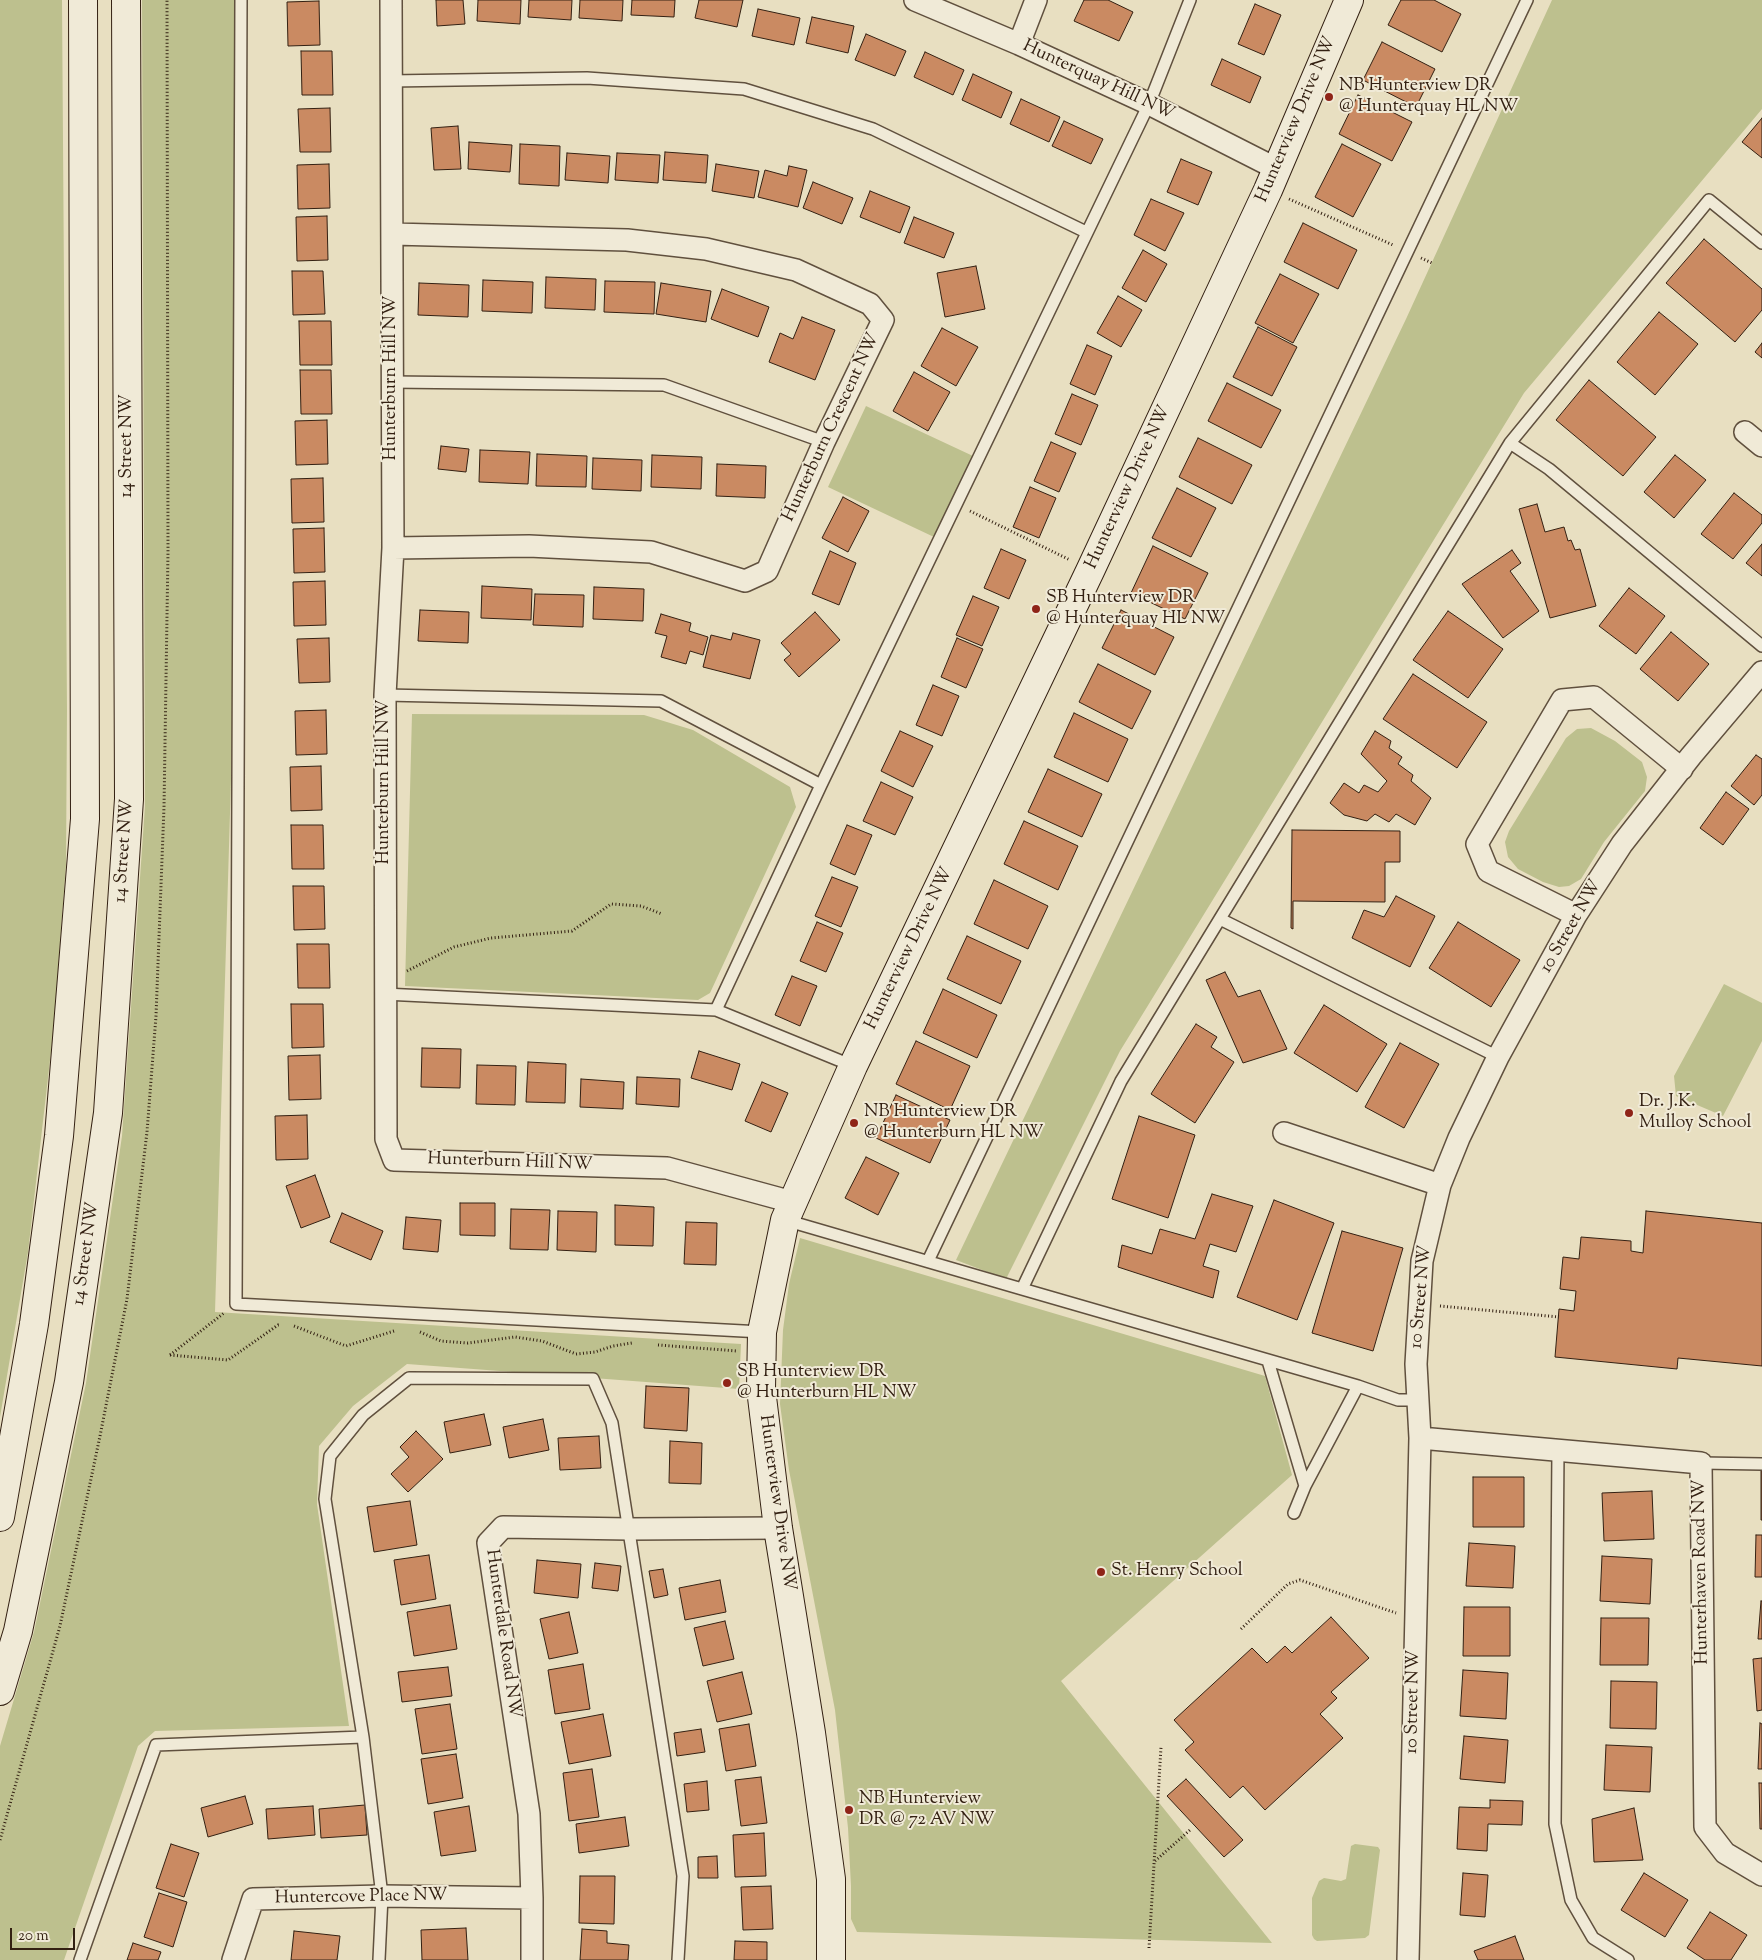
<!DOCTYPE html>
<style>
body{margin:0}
#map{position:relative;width:1762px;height:1960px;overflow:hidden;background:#e8dfc1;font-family:"Sorts Mill Goudy",serif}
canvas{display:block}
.scale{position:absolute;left:10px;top:1928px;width:65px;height:22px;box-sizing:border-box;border:2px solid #332012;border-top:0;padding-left:6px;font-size:15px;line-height:18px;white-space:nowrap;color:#332012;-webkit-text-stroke:4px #f0ead7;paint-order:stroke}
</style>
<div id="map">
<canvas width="1762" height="1960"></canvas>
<div class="scale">20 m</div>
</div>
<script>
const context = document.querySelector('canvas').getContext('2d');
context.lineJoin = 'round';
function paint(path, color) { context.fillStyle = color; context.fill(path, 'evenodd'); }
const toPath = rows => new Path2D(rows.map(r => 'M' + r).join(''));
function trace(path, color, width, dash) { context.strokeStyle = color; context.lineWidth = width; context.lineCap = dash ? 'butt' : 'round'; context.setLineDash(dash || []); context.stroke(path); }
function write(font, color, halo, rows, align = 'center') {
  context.font = font + ' "Sorts Mill Goudy",serif'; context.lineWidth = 4; context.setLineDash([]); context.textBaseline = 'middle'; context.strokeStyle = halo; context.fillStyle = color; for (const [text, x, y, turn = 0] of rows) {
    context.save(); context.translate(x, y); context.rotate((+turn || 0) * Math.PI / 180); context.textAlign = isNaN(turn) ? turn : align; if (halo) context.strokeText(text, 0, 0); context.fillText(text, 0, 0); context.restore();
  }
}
const green = toPath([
 [0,0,62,0,67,710,66,865,53,1034,28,1252,0,1417],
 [142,0,234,0,237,580,215,1312,741,1344,739,1389,407,1364,353,1406,319,1446,317,1504,349,1726,155,1731,138,1746,64,1960,0,1960,0,1746,34,1632,86,1383,122,1136,145,806],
 [1552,0,1762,0,1762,109,1524,393,1120,1051,1006,1279,956,1260,1406,319],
 [866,406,973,456,934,537,828,487],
 [412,714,644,715,693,730,790,787,796,807,710,993,698,1000,405,986],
 [1591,728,1615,741,1642,762,1647,777,1645,791,1604,842,1581,879,1569,886,1559,887,1543,882,1518,869,1508,857,1505,842,1509,831,1566,738,1577,729],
 [1724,984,1762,1003,1762,1041,1723,1116,1676,1096,1674,1076],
 [800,1238,1265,1376,1292,1475,1061,1681,1272,1943,857,1932,851,1919,851,1886,848,1828,835,1710,789,1470,780,1404,783,1330,789,1284],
 [1355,1844,1378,1847,1380,1850,1369,1935,1365,1938,1317,1941,1314,1939,1312,1935,1312,1898,1319,1881,1324,1878,1341,1881,1346,1879,1351,1846]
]);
const building = toPath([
 [436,0,463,0,465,24,437,26,436,0],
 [478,0,521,0,520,24,477,21,478,0],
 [529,0,572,0,571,20,528,17,529,0],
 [580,0,623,0,622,21,579,18,580,0],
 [632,0,675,0,674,17,631,15,632,0],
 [699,0,743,0,737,27,695,18,699,0],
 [1084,0,1108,0,1133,12,1119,41,1074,21,1084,0],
 [1401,0,1434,0,1461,14,1442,52,1388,25,1401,0],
 [319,1,320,45,288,46,287,2,319,1],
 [1255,4,1281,15,1264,55,1238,44,1255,4],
 [758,9,800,18,794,45,752,36,758,9],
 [812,17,854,26,848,53,806,43,812,17],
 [866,34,906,51,895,76,855,60,866,34],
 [1382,42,1435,69,1416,107,1363,80,1382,42],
 [301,51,332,51,333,95,302,95,301,51],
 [925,52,964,70,953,95,914,77,925,52],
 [1222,59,1261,77,1250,103,1211,85,1222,59],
 [973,74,1012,92,1001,118,962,100,973,74],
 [1358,95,1412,122,1392,161,1339,134,1358,95],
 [1021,99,1060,117,1049,142,1010,124,1021,99],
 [330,108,331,152,300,152,298,109,330,108],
 [1762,118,1762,158,1742,142,1762,118],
 [1064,121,1103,139,1091,164,1052,146,1064,121],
 [458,126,461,169,434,170,431,128,458,126],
 [469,142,512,145,510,172,468,169,469,142],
 [520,144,560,146,559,186,519,184,520,144],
 [1342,144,1381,164,1353,217,1315,197,1342,144],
 [665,152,708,155,706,183,663,180,665,152],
 [567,153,610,156,608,183,565,180,567,153],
 [617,153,660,155,658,183,615,180,617,153],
 [1181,159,1212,172,1198,205,1167,192,1181,159],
 [329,164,330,208,298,209,297,165,329,164],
 [716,164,759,171,754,198,712,191,716,164],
 [789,166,807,170,798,207,758,197,765,170,787,176,789,166],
 [813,182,853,198,842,224,803,208,813,182],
 [870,191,910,207,900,233,860,217,870,191],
 [1151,199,1184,213,1165,251,1134,235,1151,199],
 [327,216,328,260,297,261,296,217,327,216],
 [914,217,954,233,944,258,904,243,914,217],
 [1303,223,1357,250,1338,289,1284,262,1303,223],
 [1704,239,1762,289,1762,310,1735,342,1666,283,1704,239],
 [1143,250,1167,264,1146,302,1122,288,1143,250],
 [976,266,985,309,945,317,937,273,976,266],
 [292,271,323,271,325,314,293,315,292,271],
 [1280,274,1319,294,1293,343,1255,323,1280,274],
 [546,277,596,279,595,310,545,308,546,277],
 [483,280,533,282,532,313,482,311,483,280],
 [605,281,655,282,654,314,604,312,605,281],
 [419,283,469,285,468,317,418,315,419,283],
 [661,283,711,291,706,322,656,314,661,283],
 [722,289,769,307,758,337,711,319,722,289],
 [1118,296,1142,310,1121,347,1097,333,1118,296],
 [1659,312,1698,344,1655,395,1617,362,1659,312],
 [802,317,835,330,815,380,769,362,780,333,793,339,802,317],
 [299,321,331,321,332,365,300,365,299,321],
 [1258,327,1297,347,1272,396,1233,377,1258,327],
 [942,328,978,347,956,386,921,366,942,328],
 [1762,343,1762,358,1755,352,1762,343],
 [1087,345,1112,356,1095,395,1070,384,1087,345],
 [300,370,331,370,332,414,301,414,300,370],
 [914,372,950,392,928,431,893,411,914,372],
 [1589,380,1656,437,1623,476,1556,420,1589,380],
 [1227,383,1281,410,1261,448,1208,421,1227,383],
 [1072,394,1098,405,1081,445,1055,434,1072,394],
 [327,420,328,464,296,465,295,421,327,420],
 [1198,438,1252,465,1232,504,1179,477,1198,438],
 [1051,442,1076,453,1059,492,1034,481,1051,442],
 [441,446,469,449,466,472,438,469,441,446],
 [480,450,530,452,528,484,479,482,480,450],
 [537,454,587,456,586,487,536,486,537,454],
 [652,455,702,457,701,489,651,487,652,455],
 [1675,455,1706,480,1674,518,1644,492,1675,455],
 [593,458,642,460,641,491,592,489,593,458],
 [717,464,766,466,765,498,716,496,717,464],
 [323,478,324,522,292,523,291,479,323,478],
 [1030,487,1056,498,1039,538,1013,527,1030,487],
 [1177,488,1216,508,1191,557,1152,538,1177,488],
 [1734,493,1762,515,1762,523,1733,559,1701,534,1734,493],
 [843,497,869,511,848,552,822,538,843,497],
 [1537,504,1545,532,1564,527,1568,541,1571,540,1575,550,1580,549,1596,606,1550,618,1519,509,1537,504],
 [324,528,325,572,294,573,293,529,324,528],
 [1762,544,1762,576,1746,563,1762,544],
 [1153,546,1208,573,1185,619,1131,593,1153,546],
 [1001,549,1026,560,1009,599,984,588,1001,549],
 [1512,550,1521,563,1510,571,1539,611,1503,638,1462,584,1512,550],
 [830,551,856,563,839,605,812,594,830,551],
 [325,581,326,625,294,626,293,582,325,581],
 [482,586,532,589,531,620,481,618,482,586],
 [594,587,644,589,643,621,593,619,594,587],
 [1629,588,1665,616,1636,654,1599,626,1629,588],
 [535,594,584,595,583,627,533,625,535,594],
 [973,596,999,607,982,646,956,635,973,596],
 [420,610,469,612,468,643,418,641,420,610],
 [1121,610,1174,637,1155,675,1102,648,1121,610],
 [1448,611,1503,649,1468,698,1413,660,1448,611],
 [815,612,840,640,799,677,784,660,791,654,781,643,815,612],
 [661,614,691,623,689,631,708,637,703,655,690,651,686,664,661,657,667,636,655,633,661,614],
 [1671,632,1709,664,1678,701,1640,669,1671,632],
 [733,633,760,640,750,679,703,667,711,635,731,640,733,633],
 [329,638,330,682,299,683,297,639,329,638],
 [957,638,983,649,966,688,941,677,957,638],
 [1098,664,1151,691,1132,729,1079,702,1098,664],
 [1413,674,1487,722,1457,768,1383,719,1413,674],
 [933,685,959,696,942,736,916,725,933,685],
 [326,710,327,754,296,755,295,711,326,710],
 [1074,713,1128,739,1108,782,1054,757,1074,713],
 [900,731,933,746,913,787,881,771,900,731],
 [1375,731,1391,741,1389,748,1402,757,1398,764,1413,775,1411,781,1431,798,1415,825,1396,814,1389,822,1375,814,1367,821,1344,815,1330,803,1344,783,1359,793,1364,785,1378,792,1387,781,1361,754,1375,731],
 [1756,755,1762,759,1762,795,1754,805,1731,786,1756,755],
 [321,766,322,810,291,811,290,767,321,766],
 [1048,769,1102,794,1082,837,1028,812,1048,769],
 [881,782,913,797,895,835,863,821,881,782],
 [1726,792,1749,809,1723,845,1700,828,1726,792],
 [1024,821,1078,846,1058,890,1004,864,1024,821],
 [291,825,323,825,324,869,292,869,291,825],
 [847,825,872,835,855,875,830,864,847,825],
 [1292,830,1400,831,1400,862,1385,862,1385,902,1293,901,1293,929,1291,928,1292,830],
 [832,877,858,887,841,927,815,916,832,877],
 [994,880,1048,906,1028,949,974,924,994,880],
 [293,886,324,886,325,929,294,930,293,886],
 [1396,896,1435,916,1410,967,1352,938,1364,910,1384,917,1396,896],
 [817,922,843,933,826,972,800,961,817,922],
 [1458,922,1520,960,1491,1007,1429,968,1458,922],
 [967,936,1021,961,1001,1004,947,979,967,936],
 [297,944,329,944,330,988,298,988,297,944],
 [1225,972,1238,997,1260,990,1287,1049,1243,1063,1206,980,1225,972],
 [792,976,817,986,800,1026,775,1015,792,976],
 [943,989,997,1015,977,1058,923,1033,943,989],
 [291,1004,323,1004,324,1047,292,1048,291,1004],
 [1324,1005,1387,1044,1357,1092,1294,1053,1324,1005],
 [1196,1024,1217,1037,1211,1047,1234,1062,1195,1123,1151,1094,1196,1024],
 [916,1041,970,1066,950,1110,896,1084,916,1041],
 [1400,1043,1439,1064,1404,1128,1365,1107,1400,1043],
 [422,1048,461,1049,460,1088,421,1087,422,1048],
 [699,1051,740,1064,732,1090,691,1078,699,1051],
 [320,1055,321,1099,289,1100,288,1056,320,1055],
 [528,1062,566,1064,565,1103,526,1102,528,1062],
 [477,1065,516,1066,515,1105,476,1104,477,1065],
 [637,1077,680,1079,679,1107,636,1104,637,1077],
 [581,1079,624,1082,623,1109,580,1107,581,1079],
 [762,1082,788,1093,771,1132,745,1121,762,1082],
 [896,1095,950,1120,930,1163,876,1138,896,1095],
 [307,1115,308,1159,276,1160,275,1116,307,1115],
 [1139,1116,1195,1135,1168,1218,1112,1199,1139,1116],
 [866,1157,899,1173,878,1215,845,1198,866,1157],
 [315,1175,330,1217,301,1228,286,1186,315,1175],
 [1212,1194,1253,1206,1236,1252,1210,1244,1203,1266,1219,1271,1213,1298,1118,1267,1122,1245,1152,1254,1160,1229,1195,1239,1212,1194],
 [1274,1200,1334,1223,1297,1320,1237,1297,1274,1200],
 [460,1203,495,1203,495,1236,460,1235,460,1203],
 [615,1205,654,1207,653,1246,615,1245,615,1205],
 [511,1209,550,1210,548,1250,510,1249,511,1209],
 [558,1211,597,1212,596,1252,557,1250,558,1211],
 [1646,1211,1762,1223,1762,1366,1678,1358,1677,1369,1555,1357,1559,1309,1574,1311,1576,1291,1560,1289,1563,1257,1579,1259,1581,1237,1631,1241,1631,1251,1643,1253,1646,1211],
 [342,1213,383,1231,371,1260,330,1242,342,1213],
 [406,1217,441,1220,438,1252,403,1249,406,1217],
 [686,1222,717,1223,716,1265,684,1264,686,1222],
 [1342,1231,1403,1248,1373,1351,1312,1333,1342,1231],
 [646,1386,689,1388,687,1431,644,1428,646,1386],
 [484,1414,491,1445,450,1453,444,1422,484,1414],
 [543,1419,549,1450,509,1458,503,1427,543,1419],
 [416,1431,443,1459,408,1492,391,1474,409,1457,400,1447,416,1431],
 [599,1436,601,1468,560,1470,558,1438,599,1436],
 [670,1441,702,1443,701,1484,669,1483,670,1441],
 [1761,1470,1762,1470,1762,1520,1761,1520,1761,1470],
 [1473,1477,1524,1477,1524,1527,1473,1527,1473,1477],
 [1652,1491,1654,1539,1604,1541,1602,1493,1652,1491],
 [410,1501,417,1545,374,1552,367,1507,410,1501],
 [1756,1535,1762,1535,1762,1577,1755,1577,1756,1535],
 [1469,1543,1515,1546,1513,1588,1466,1586,1469,1543],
 [429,1555,436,1599,401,1605,394,1560,429,1555],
 [1602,1556,1652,1559,1650,1604,1600,1601,1602,1556],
 [537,1560,581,1564,578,1598,534,1593,537,1560],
 [595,1563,621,1566,618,1591,592,1588,595,1563],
 [663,1569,668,1595,654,1598,649,1571,663,1569],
 [720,1580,726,1612,685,1620,679,1588,720,1580],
 [1761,1601,1762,1601,1762,1639,1758,1639,1761,1601],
 [450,1605,457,1649,414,1656,407,1612,450,1605],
 [1464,1607,1510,1607,1510,1656,1463,1656,1464,1607],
 [569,1612,578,1653,549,1659,540,1619,569,1612],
 [1331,1617,1369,1658,1331,1692,1337,1698,1320,1714,1343,1738,1265,1810,1243,1786,1230,1798,1185,1750,1194,1742,1174,1720,1252,1648,1267,1663,1285,1646,1292,1653,1331,1617],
 [1601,1618,1649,1618,1648,1665,1600,1665,1601,1618],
 [725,1621,734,1659,703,1666,694,1628,725,1621],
 [1762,1658,1762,1710,1757,1711,1753,1659,1762,1658],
 [583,1664,590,1709,555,1714,548,1670,583,1664],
 [448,1667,452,1696,402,1702,398,1672,448,1667],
 [1463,1670,1508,1673,1506,1719,1460,1716,1463,1670],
 [742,1672,752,1714,717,1722,707,1681,742,1672],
 [1611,1681,1657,1682,1656,1729,1610,1728,1611,1681],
 [450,1704,457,1749,422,1754,415,1709,450,1704],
 [603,1714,611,1756,569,1764,561,1722,603,1714],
 [1760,1723,1762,1724,1762,1769,1758,1769,1760,1723],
 [749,1724,756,1766,726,1771,719,1729,749,1724],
 [701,1729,705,1752,677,1756,674,1733,701,1729],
 [1464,1736,1508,1740,1505,1783,1460,1779,1464,1736],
 [1606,1745,1652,1747,1650,1792,1604,1790,1606,1745],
 [456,1754,463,1798,428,1804,421,1759,456,1754],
 [592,1769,599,1817,569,1821,563,1773,592,1769],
 [761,1777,767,1823,741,1826,735,1780,761,1777],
 [1186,1779,1243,1840,1224,1857,1167,1796,1186,1779],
 [707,1781,709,1810,687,1812,684,1784,707,1781],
 [1759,1783,1762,1783,1762,1829,1760,1829,1759,1783],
 [245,1796,253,1824,208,1837,201,1808,245,1796],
 [1490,1800,1523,1801,1522,1825,1488,1824,1487,1851,1457,1849,1459,1807,1490,1808,1490,1800],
 [365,1805,367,1835,321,1838,319,1809,365,1805],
 [313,1806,315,1835,268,1839,266,1809,313,1806],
 [469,1806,476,1851,441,1856,434,1812,469,1806],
 [1634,1808,1643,1860,1594,1862,1592,1819,1634,1808],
 [625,1817,629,1846,579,1853,576,1824,625,1817],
 [764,1833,766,1876,735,1877,733,1835,764,1833],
 [171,1844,199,1853,184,1897,156,1888,171,1844],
 [717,1856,718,1878,698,1878,698,1857,717,1856],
 [1463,1873,1488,1875,1485,1917,1460,1915,1463,1873],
 [1644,1873,1688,1900,1665,1937,1621,1910,1644,1873],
 [580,1876,615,1876,614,1924,579,1923,580,1876],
 [771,1886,773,1929,743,1930,741,1887,771,1886],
 [159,1893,187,1902,173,1947,144,1937,159,1893],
 [1710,1912,1747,1935,1731,1960,1705,1960,1687,1948,1710,1912],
 [466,1928,468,1960,422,1960,421,1930,466,1928],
 [582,1929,607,1931,607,1943,629,1945,628,1960,580,1960,582,1929],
 [294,1931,340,1936,337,1960,291,1960,294,1931],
 [1515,1936,1524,1960,1478,1960,1474,1951,1515,1936],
 [735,1941,767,1942,767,1960,734,1960,735,1941],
 [133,1943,161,1952,158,1960,127,1960,133,1943]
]);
const path = toPath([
 [1289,199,1393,245],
 [1421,258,1432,263],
 [970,511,1070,560],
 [407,971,454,947,491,938,572,931,611,904,641,906,662,914],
 [1440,1306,1559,1317],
 [294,1326,346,1346,394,1331],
 [420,1332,441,1341,468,1343,515,1337,542,1341,576,1354,595,1352,613,1346,632,1343],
 [658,1345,737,1351],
 [170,1355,228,1360,278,1325,281,1325],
 [170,1355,224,1313],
 [1241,1629,1288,1584,1300,1580,1396,1613],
 [0,1840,60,1626,100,1436,127,1299,147,1132,156,1016,164,807,168,552,167,0],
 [1155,1861,1190,1830],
 [1149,1948,1161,1747]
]);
const lane = toPath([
 [241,0,236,1304,762,1332],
 [390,81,587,78,744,89,873,129,1086,232],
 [391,382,664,385,824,442],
 [1510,443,1549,469,1762,646],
 [385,695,661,701,821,785],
 [1220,919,1498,1057],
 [384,994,716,1010,853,1066],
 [716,1010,821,785,1149,104,1190,0],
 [785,1220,1022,1289],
 [928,1261,1527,0],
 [1268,1361,1305,1486],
 [1418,1400,1398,1400,1358,1386,1022,1289,1121,1081,1510,443,1709,200,1762,243],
 [1558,1450,1555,1824,1571,1900,1593,1938,1628,1960],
 [1701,1463,1762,1464],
 [1294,1513,1305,1486,1358,1386],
 [80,1960,156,1745,363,1737],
 [379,1960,382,1896,363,1737,325,1499,330,1456,363,1415,409,1378,593,1379,612,1423,683,1876,678,1960]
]);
const street = toPath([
 [391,0,393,548,385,695,386,1139,394,1160,667,1168,792,1202],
 [915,0,1019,44,1149,104,1277,169],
 [1019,44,1036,0],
 [393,234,627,240,706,249,796,270,870,304,883,320,824,442,767,571,745,581,651,552,529,546,393,548],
 [1745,432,1762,446],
 [1576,915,1488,871,1477,844,1562,700,1594,697,1682,769],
 [1284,1133,1440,1185],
 [1420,1438,1701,1463,1705,1827,1725,1853,1762,1875],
 [233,1960,253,1899,382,1896,532,1898],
 [532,1960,532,1898,529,1814,488,1543,503,1527,629,1529,778,1528],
 [1408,1960,1420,1438,1416,1364,1422,1261,1440,1185,1459,1138,1498,1057,1576,915,1622,844,1691,756,1762,672]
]);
const secondary = toPath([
 [0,1517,34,1324,59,1136,85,819,83,0],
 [0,1691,18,1631,69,1382,108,1113,129,799,126,0],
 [831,1960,831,1879,811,1733,778,1528,761,1389,762,1332,785,1220,853,1066,1090,571,1268,190,1349,0]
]);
const markers = [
 [1329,97,5,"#8f2418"],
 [1036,609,5,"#8f2418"],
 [1629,1113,5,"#8f2418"],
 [854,1123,5,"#8f2418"],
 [727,1383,5,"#8f2418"],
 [1101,1572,5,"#8f2418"],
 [849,1810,5,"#8f2418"]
];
const streetNames = [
 ["Hunterquay Hill NW",1098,81,25],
 ["Hunterview Drive NW",1297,120,-67],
 ["Hunterburn Hill NW",392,378,-90],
 ["Hunterburn Crescent NW",832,428,-65],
 ["14 Street NW",128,446,-90],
 ["Hunterview Drive NW",1129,488,-65],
 ["Hunterburn Hill NW",385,782,-90],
 ["14 Street NW",125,851,-86],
 ["10 Street NW",1572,927,-60],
 ["Hunterview Drive NW",910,949,-64],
 ["Hunterburn Hill NW",510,1163,2],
 ["14 Street NW",87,1254,-82],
 ["10 Street NW",1422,1297,-85],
 ["Hunterview Drive NW",776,1503,82],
 ["Hunterhaven Road NW",1702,1572,-91],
 ["Hunterdale Road NW",502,1634,82],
 ["10 Street NW",1414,1702,-89],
 ["Huntercove Place NW",361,1898,-1]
];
const poiNames = [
 ["NB Hunterview DR",1339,87],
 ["@ Hunterquay HL NW",1339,108],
 ["SB Hunterview DR",1046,599],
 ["@ Hunterquay HL NW",1046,620],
 ["Dr. J.K.",1639,1103],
 ["Mulloy School",1639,1124],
 ["NB Hunterview DR",864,1113],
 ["@ Hunterburn HL NW",864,1134],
 ["SB Hunterview DR",737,1373],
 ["@ Hunterburn HL NW",737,1394],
 ["St. Henry School",1111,1572],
 ["NB Hunterview",859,1800],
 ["DR @ 72 AV NW",859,1821]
];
paint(green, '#bdc08e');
paint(building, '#ca8a62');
trace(building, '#332012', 1);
trace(lane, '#60503e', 14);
trace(street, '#60503e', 24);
trace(secondary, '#332012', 30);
trace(path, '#332012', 3, [1, 2.5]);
trace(lane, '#f0ead7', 11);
trace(street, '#f0ead7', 21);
trace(secondary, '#f0ead7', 28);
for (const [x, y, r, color] of markers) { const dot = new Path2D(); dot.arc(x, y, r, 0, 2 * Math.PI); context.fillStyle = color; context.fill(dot); trace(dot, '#f0ead7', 2); }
write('18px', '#332012', '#f0ead7', streetNames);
write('18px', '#332012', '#f0ead7', poiNames, 'left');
</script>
